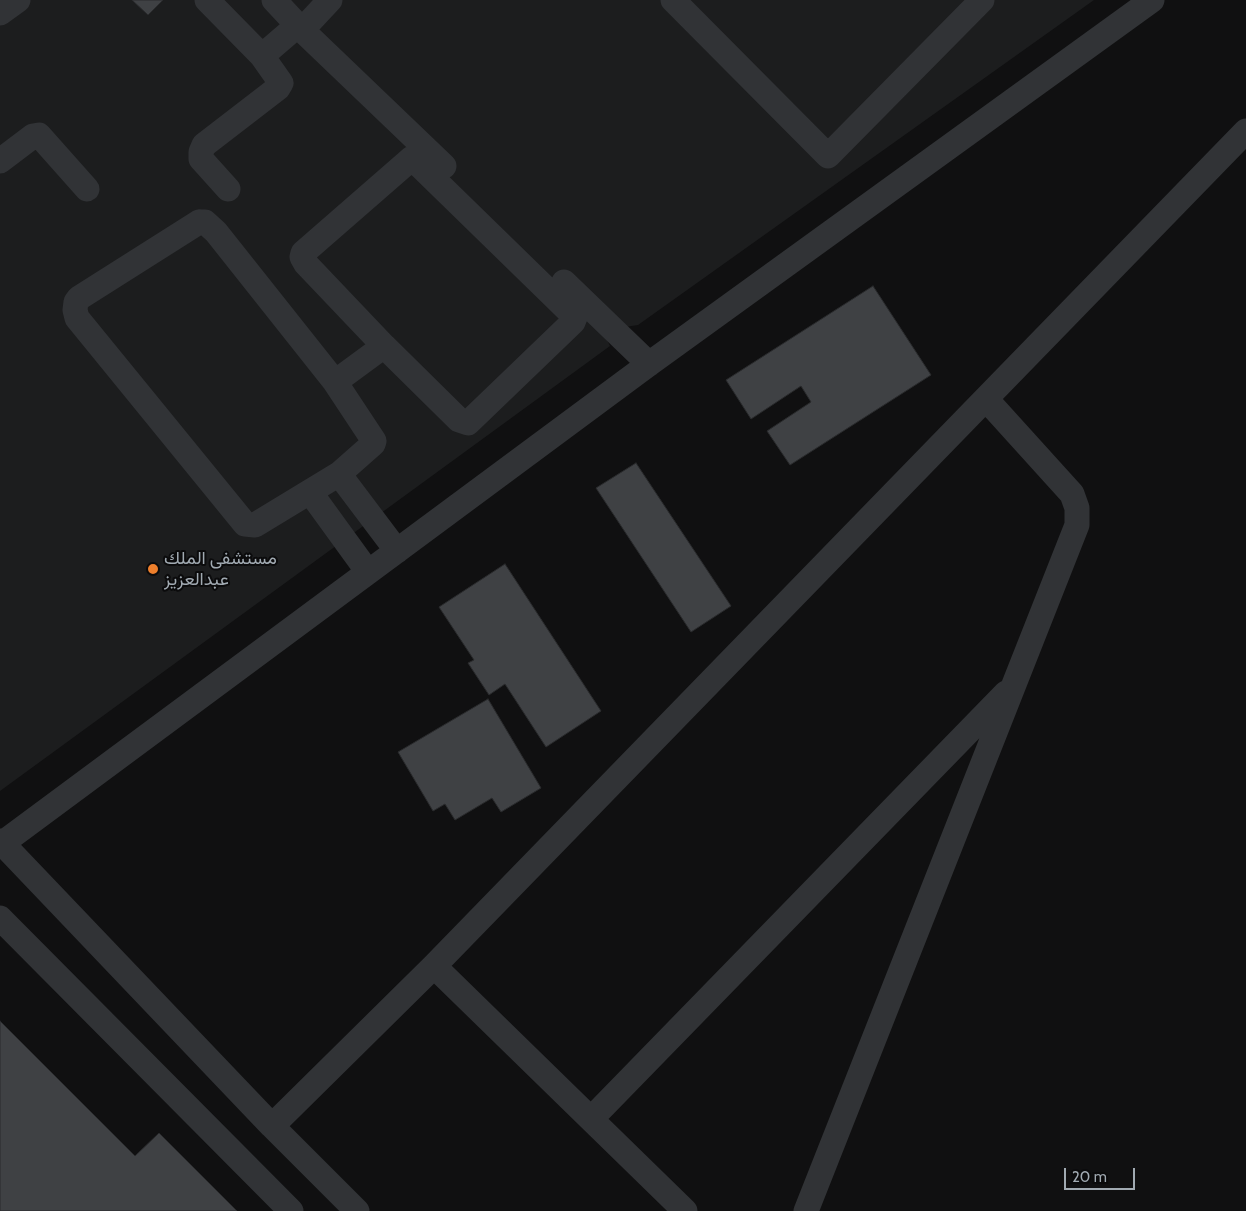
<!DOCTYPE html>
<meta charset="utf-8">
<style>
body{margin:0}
#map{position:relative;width:1246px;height:1211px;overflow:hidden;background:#101011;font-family:Cabin,sans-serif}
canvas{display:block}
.scale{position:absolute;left:1064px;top:1168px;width:71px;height:22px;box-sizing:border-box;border:2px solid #a1aab2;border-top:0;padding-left:6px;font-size:15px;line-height:18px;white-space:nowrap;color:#a1aab2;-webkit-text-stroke:4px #0b0b0c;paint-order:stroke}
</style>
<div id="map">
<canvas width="1246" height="1211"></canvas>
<div class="scale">20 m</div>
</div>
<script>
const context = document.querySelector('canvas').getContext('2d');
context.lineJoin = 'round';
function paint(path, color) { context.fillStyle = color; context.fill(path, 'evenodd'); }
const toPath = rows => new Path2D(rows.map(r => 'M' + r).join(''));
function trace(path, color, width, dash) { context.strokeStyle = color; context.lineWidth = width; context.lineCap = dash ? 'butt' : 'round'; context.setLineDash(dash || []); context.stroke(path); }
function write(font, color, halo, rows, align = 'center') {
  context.font = font + ' Cabin,Vazirmatn,sans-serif'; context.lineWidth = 4; context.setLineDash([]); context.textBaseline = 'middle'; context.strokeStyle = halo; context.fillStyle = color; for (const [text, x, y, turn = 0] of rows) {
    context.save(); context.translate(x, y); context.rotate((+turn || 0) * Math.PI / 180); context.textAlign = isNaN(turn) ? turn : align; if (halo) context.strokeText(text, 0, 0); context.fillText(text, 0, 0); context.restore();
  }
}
const built = toPath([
 [0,0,1094,0,638,325,625,327,607,340,610,346,0,791]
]);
const building = toPath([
 [132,0,163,0,148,15,132,0],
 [873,286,931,375,790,465,767,431,811,402,801,386,751,419,726,380,873,286],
 [636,463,731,606,691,632,596,488,636,463],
 [505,564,601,711,546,747,505,684,489,695,468,663,474,660,439,607,505,564],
 [488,699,541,788,501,812,492,798,455,820,445,804,433,811,398,752,488,699],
 [0,1021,135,1156,159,1133,237,1211,0,1211,0,1021]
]);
const minor = toPath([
 [207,0,262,56,281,83,278,88,204,145,201,152,201,159,228,189],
 [274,0,302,30,444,166],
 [673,0,828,156,982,0],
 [0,13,18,0],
 [302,30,330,0],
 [262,56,298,25],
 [412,158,575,317,573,322,468,423,459,420,384,346,306,264,302,257,303,253,412,158],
 [0,161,33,136,39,135,87,189],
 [199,222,205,222,216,232,335,382,374,441,373,444,339,474,255,525,245,524,77,318,75,310,76,302,79,298,199,222],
 [564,282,649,364],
 [335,382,384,346],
 [339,474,397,551],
 [310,492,368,572],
 [0,841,272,1126,357,1211],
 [0,845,649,364,1152,0],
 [0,918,291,1211],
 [434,966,685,1211],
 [591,1119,1006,693],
 [272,1126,434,966,1246,131],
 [806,1211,1077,525,1077,508,1072,494,986,399]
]);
const markers = [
 [153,569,6,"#ee7f2c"]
];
const poiNames = [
 ["مستشفى الملك",164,559],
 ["عبدالعزيز",164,580]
];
paint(built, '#1c1d1e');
paint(building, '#3f4144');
trace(building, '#2a2b2d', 1);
trace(minor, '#313336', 25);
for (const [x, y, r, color] of markers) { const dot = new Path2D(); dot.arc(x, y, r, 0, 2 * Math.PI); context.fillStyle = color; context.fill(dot); trace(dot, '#0b0b0c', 2); }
write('18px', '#a1aab2', '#0b0b0c', poiNames, 'left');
</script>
